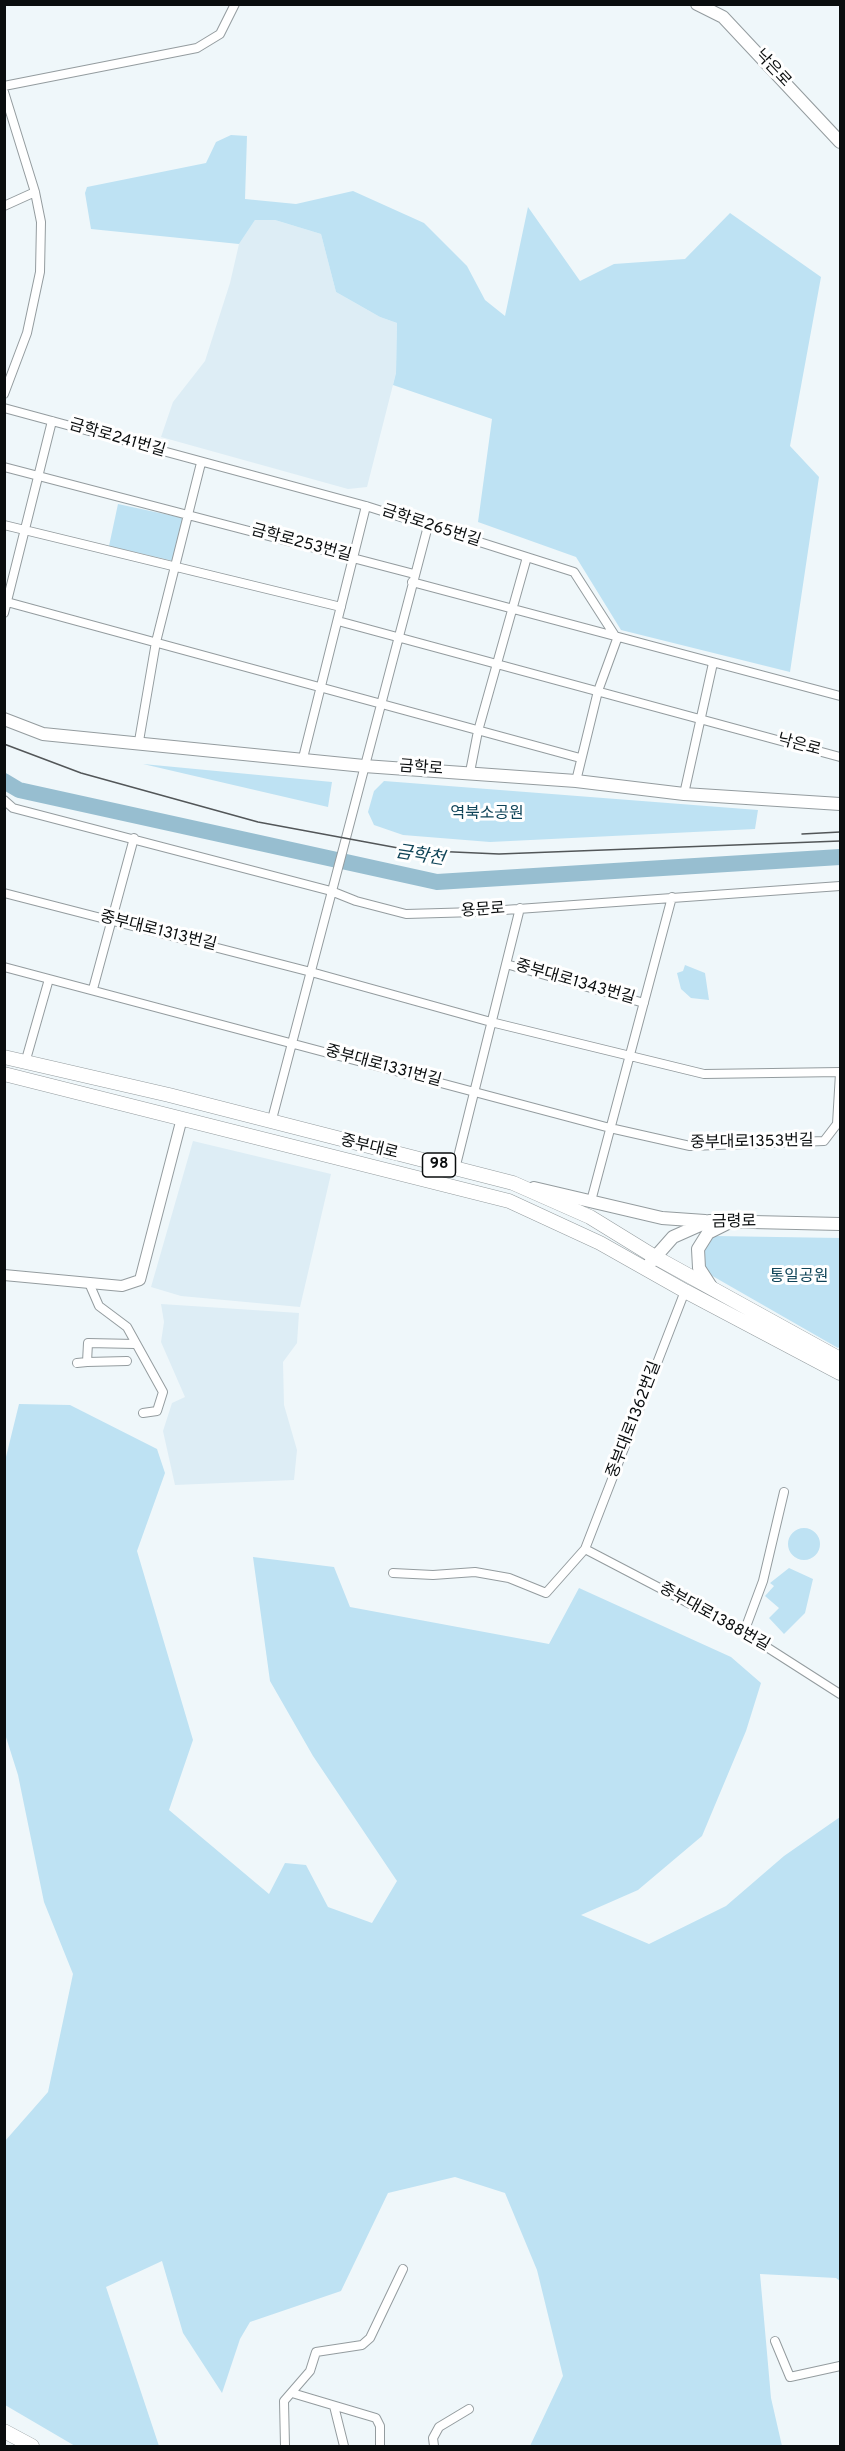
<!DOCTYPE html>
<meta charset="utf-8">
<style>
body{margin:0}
#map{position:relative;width:845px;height:2451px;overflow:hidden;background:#eff7fa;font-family:Overpass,sans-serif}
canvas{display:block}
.frame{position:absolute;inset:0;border:6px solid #0a0d0e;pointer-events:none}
</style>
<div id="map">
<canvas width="845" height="2451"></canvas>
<div class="frame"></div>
</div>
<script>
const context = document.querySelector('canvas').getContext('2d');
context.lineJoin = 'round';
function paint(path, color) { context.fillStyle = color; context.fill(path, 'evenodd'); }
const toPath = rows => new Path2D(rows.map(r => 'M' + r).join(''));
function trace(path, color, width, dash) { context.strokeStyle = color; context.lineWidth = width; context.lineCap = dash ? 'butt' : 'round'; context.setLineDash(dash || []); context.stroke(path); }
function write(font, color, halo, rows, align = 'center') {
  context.font = font + ' Overpass,"Noto Sans KR",sans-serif'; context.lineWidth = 6; context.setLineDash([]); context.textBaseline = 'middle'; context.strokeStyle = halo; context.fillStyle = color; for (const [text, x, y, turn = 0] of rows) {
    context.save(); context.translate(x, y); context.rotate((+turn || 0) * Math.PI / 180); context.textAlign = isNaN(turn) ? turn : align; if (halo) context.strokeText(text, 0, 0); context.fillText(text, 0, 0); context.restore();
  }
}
const built = toPath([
 [255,220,275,220,321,234,336,292,380,317,397,323,396,373,367,487,348,489,161,437,173,402,205,361,230,283,239,244],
 [193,1141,331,1174,300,1307,181,1296,151,1287],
 [161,1304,299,1313,297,1343,283,1362,284,1405,297,1450,294,1480,175,1485,163,1431,172,1403,185,1397,161,1342,164,1322]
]);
const green = toPath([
 [231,135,247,136,245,199,296,204,353,191,424,223,467,266,485,300,505,316,528,207,580,281,614,264,685,259,730,213,821,277,790,446,819,477,790,672,621,630,576,557,478,522,492,419,393,385,396,373,397,323,380,317,336,292,321,234,275,220,255,220,239,244,91,229,85,193,87,187,206,163,216,142],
 [118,504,183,518,173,561,109,546],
 [143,764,332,782,328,807],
 [384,781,758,810,755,829,490,842,403,835,374,825,368,812,374,791],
 [685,965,705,973,709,1000,691,998,681,989,677,973,683,971],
 [714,1236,840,1238,840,1346,838,1348,709,1274,702,1261,705,1246],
 [19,1404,70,1405,157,1449,165,1473,137,1551,193,1740,169,1810,269,1894,285,1863,306,1865,328,1907,372,1923,397,1881,313,1756,270,1681,253,1557,334,1567,350,1607,549,1644,579,1588,731,1657,761,1683,746,1731,702,1836,638,1890,581,1915,649,1944,726,1906,784,1856,840,1817,840,2281,836,2278,760,2274,771,2398,782,2446,530,2446,563,2376,537,2270,505,2193,455,2177,388,2193,341,2291,250,2322,240,2339,222,2393,183,2333,162,2261,106,2287,159,2446,75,2446,5,2405,5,2141,48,2092,73,1974,44,1902,18,1775,5,1734,5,1461],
 '788 1544a16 16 0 1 1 32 0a16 16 0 1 1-32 0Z',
 [789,1568,813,1579,805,1613,784,1634,769,1618,779,1608,765,1596,774,1586,770,1583]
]);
const river = toPath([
 [4,781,19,790,437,882,840,857]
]);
const minor = toPath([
 [4,86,197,48,220,34,235,4],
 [4,92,35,192,41,222,40,272,27,333,4,394],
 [4,206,35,192],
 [4,408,366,506,574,572,617,639],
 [4,467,414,574],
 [4,525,341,607],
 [412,582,840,696],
 [7,602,580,758],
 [4,613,52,421],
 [338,621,840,757],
 [139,741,156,642,201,463],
 [303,758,366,506],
 [470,772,478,731,527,557],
 [576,781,598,691,617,639],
 [684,794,713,663],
 [4,800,13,808,331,891,356,901,406,914,476,912,840,886],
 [4,893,311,972,491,1022,704,1074,840,1072],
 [506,964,644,1003],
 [4,967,610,1128,690,1146,824,1141,837,1124,840,1073],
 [93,989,134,838],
 [25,1063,49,979],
 [271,1123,428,526],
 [455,1169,520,908],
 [591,1201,672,897],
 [89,1283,99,1306,127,1327,163,1392,157,1411,143,1413],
 [127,1361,87,1362,88,1343,135,1344],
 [77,1363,87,1362],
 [585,1549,740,1630,840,1694],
 [393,1573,433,1575,475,1572,509,1578,546,1593,585,1549,685,1291],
 [744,1632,763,1581,784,1492],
 [775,2341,790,2377,840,2366],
 [292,2393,376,2418,380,2426,380,2446],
 [334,2406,344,2446],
 [285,2446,284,2401,310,2371,316,2352,362,2345,370,2338,403,2269],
 [434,2446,433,2438,439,2427,469,2409]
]);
const tertiary = toPath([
 [4,1275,122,1286,140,1280,182,1118]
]);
const secondary = toPath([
 [697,4,723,17,840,142],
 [4,719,43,734,364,766,576,781,684,794,840,804],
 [534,1188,662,1218,705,1221],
 [650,1263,673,1237,709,1221,840,1224],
 [712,1288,699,1268,698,1249,708,1233,730,1222]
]);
const primary = toPath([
 [4,1057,169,1095,513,1183,590,1217,655,1257,840,1359],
 [4,1074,509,1201,600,1243,685,1291,840,1373]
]);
const trunk = toPath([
 [4,2431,32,2446]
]);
const tram = toPath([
 [4,744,81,773,258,822,409,850,499,854,840,841],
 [802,834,840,832]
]);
const shields = [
 [439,1165,33]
];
const shieldNames = [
 ["98",439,1165]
];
const streetNames = [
 ["낙은로",772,69,47],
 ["금학로241번길",117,439,16],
 ["금학로265번길",431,527,18],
 ["금학로253번길",301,544,15],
 ["낙은로",799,746,15],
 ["금학로",421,769,4],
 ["용문로",483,911,-4],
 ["중부대로1313번길",158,932,14],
 ["중부대로1343번길",575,983,16],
 ["중부대로1331번길",383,1067,15],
 ["중부대로1353번길",752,1143,-1],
 ["중부대로",369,1148,14],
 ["금령로",734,1223,-1],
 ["중부대로1362번길",635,1420,-69],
 ["중부대로1388번길",714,1618,29]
];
const parkNames = [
 ["역북소공원",487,815],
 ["통일공원",799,1278]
];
const waterNames = [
 ["금학천",420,857,9]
];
paint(built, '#ddedf5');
paint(green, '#bee2f3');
trace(river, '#97bed0', 16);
trace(minor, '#949c9f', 10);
trace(tertiary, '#949c9f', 12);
trace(secondary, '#949c9f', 14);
trace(primary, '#949c9f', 15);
trace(trunk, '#949c9f', 15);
trace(minor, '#fff', 8);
trace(tertiary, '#fff', 10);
trace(secondary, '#fff', 12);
trace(primary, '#fff', 14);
trace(trunk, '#fff', 14);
trace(tram, '#525658', 1.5);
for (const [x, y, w] of shields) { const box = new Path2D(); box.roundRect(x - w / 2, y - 12, w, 24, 4.5); context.fillStyle = '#fff'; context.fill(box); trace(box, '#0a0d0e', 1.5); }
write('bold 15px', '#0a0d0e', null, shieldNames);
write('16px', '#0a0d0e', '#fff', streetNames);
write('16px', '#0f4458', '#fff', parkNames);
write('italic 18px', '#114659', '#fff', waterNames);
</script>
